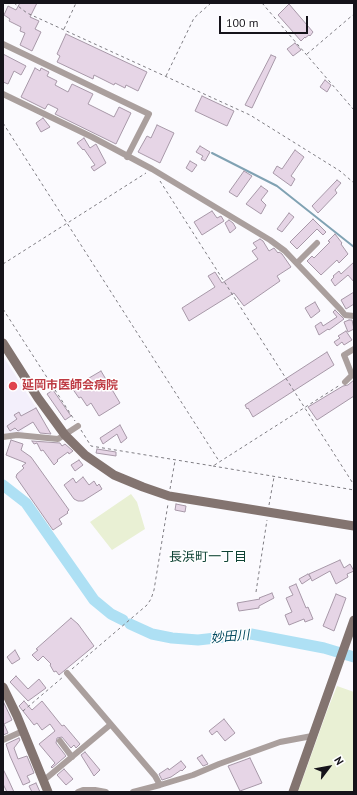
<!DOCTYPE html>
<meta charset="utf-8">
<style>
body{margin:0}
#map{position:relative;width:357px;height:795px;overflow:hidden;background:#fbfafe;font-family:"PT Sans",sans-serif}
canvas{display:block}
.frame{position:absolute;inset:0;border:4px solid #15131a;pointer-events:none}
.north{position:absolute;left:309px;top:747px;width:40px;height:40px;-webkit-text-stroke:3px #fff;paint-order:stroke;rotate:58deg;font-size:11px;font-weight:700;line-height:16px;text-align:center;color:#15131a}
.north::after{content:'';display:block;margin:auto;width:14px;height:18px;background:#15131a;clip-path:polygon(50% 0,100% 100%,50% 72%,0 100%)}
.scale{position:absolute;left:219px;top:16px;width:89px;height:18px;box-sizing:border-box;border:2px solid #15131a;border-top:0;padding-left:5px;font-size:12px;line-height:14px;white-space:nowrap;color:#15131a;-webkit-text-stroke:3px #fff;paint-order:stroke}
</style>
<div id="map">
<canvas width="357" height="795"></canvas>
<div class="frame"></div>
<div class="north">N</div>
<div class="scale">100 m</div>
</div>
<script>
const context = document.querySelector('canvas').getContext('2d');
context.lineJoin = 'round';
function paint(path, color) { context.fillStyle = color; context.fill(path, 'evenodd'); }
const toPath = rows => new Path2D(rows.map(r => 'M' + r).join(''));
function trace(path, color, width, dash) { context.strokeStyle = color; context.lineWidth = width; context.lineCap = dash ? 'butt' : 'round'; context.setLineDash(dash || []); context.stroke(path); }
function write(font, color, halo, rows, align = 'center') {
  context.font = font + ' "PT Sans","Noto Sans JP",sans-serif'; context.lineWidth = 3; context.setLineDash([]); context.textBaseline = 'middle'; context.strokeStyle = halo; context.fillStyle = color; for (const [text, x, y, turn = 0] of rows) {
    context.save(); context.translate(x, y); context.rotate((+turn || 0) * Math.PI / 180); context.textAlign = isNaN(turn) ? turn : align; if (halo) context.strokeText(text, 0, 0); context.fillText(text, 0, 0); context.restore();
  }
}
const built = toPath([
 [3,356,42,417,22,430,24,433,3,434]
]);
const green = toPath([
 [131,494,137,502,145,529,112,550,90,522],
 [337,686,354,692,354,792,298,792,327,711]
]);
const stream = toPath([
 [212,153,277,186,354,247]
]);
const river = toPath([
 [3,485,26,503,94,600,111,614,123,620],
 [130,624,152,634,172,638,198,640,251,634,324,648,354,657]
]);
const building = toPath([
 [20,3,37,3,30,17,39,21,35,29,41,32,32,51,20,45,25,33,20,31,21,27,9,21,10,19,4,15,8,6,16,10,20,3],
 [289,4,313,32,310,36,309,35,305,38,305,37,301,41,278,15,289,4],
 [66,34,147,72,138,91,126,85,125,88,115,83,114,85,94,75,93,79,57,62,60,56,57,54,66,34],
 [295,43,301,50,293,56,287,49,295,43],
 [3,54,26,66,21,75,14,71,8,84,3,82,3,54],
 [271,55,276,57,252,108,245,105,271,55],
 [35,68,40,71,41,68,49,72,47,76,57,81,55,85,68,92,72,84,93,94,88,104,114,117,119,107,131,113,116,144,55,114,58,109,48,104,45,109,21,97,35,68],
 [325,80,331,85,327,92,320,87,325,80],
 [202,96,234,111,227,126,195,111,202,96],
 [43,118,50,127,41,132,36,123,43,118],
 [157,125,174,133,160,163,138,152,147,136,151,138,157,125],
 [84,138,90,148,96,144,106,163,94,171,91,167,95,165,84,149,83,150,77,143,84,138],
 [200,146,210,152,205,161,201,159,203,156,196,152,200,146],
 [295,150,304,157,291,176,295,179,291,186,273,173,277,166,282,169,295,150],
 [190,161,197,165,192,172,186,168,190,161],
 [244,171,252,176,237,197,229,192,244,171],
 [337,180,341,183,335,190,337,193,318,213,312,206,337,180],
 [261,186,268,191,261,200,266,205,261,214,246,204,261,186],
 [212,211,217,218,221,216,224,221,202,235,194,222,212,211],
 [289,213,294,217,282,232,277,229,289,213],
 [313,219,326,232,323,235,317,229,297,249,290,242,313,219],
 [229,220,233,223,236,228,230,233,225,223,229,220],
 [335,234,342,243,341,244,348,254,339,263,337,260,321,275,307,261,312,256,314,258,330,242,328,241,335,234],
 [260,239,263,241,269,251,274,248,278,253,279,252,282,254,291,267,277,276,280,281,244,306,234,293,189,321,182,308,215,287,208,276,215,272,222,283,258,259,252,251,257,248,253,243,260,239],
 [354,262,354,282,348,275,335,286,331,280,334,277,333,276,339,271,341,274,354,262],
 [354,292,354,304,346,309,341,300,354,292],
 [315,302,320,311,311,318,305,308,315,302],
 [335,310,344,319,329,330,328,329,319,335,315,326,321,322,323,326,337,317,333,312,335,310],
 [349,320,352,320,354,329,348,332,344,322,349,320],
 [346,331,352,340,344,345,342,342,337,346,334,342,340,338,338,336,346,331],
 [327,352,334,365,253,417,248,408,247,409,245,405,327,352],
 [101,371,120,403,99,416,91,403,87,406,81,397,79,398,72,388,101,371],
 [354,380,354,396,317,420,308,407,343,386,348,385,354,380],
 [53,390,71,416,65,420,47,394,53,390],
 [36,408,51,434,40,433,33,422,18,431,15,428,10,431,7,426,17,419,14,415,19,412,21,416,36,408],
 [120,425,127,438,121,443,117,434,103,444,100,438,120,425],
 [11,440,23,444,21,450,31,457,69,510,67,512,68,513,59,519,62,524,53,530,16,477,17,474,24,468,22,466,26,463,6,455,11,440],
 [32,441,60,443,62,446,65,444,73,451,69,454,68,452,57,460,58,461,54,465,43,450,41,451,37,443,34,444,32,441],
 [97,449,116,452,116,456,96,453,97,449],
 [79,460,83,465,75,471,71,465,79,460],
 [83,477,89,485,94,481,97,486,99,484,102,489,83,501,78,501,74,499,64,485,73,478,76,483,83,477],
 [176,504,186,506,185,512,175,510,176,504],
 [340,560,344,568,350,564,354,571,347,574,348,577,336,584,330,571,312,581,309,574,340,560],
 [308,574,311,578,302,584,299,579,308,574],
 [296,584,306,608,308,607,313,619,305,622,304,619,289,625,285,615,292,612,286,598,293,595,289,587,296,584],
 [272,593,274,598,259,606,259,608,239,611,237,603,260,599,259,598,272,593],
 [336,594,346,598,334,631,323,626,336,594],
 [71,618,78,624,94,646,59,675,56,671,54,672,50,665,51,664,43,656,38,661,32,655,38,650,36,649,71,618],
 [15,650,20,659,12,664,7,657,15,650],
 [16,676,28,689,39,679,46,688,28,701,10,682,16,676],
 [3,701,12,720,4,724,8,733,3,735,3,701],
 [24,701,32,710,42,701,62,726,64,725,80,744,76,748,74,745,71,748,62,737,57,738,56,743,66,756,52,768,51,767,55,763,39,744,55,731,50,724,42,730,37,723,34,725,19,706,24,701],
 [224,719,235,733,225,741,217,731,212,735,209,731,224,719],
 [19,738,20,740,14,748,18,759,27,756,34,773,27,776,30,782,23,785,10,756,6,744,19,738],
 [85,752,100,770,94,776,81,755,85,752],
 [202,755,208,764,203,766,197,758,202,755],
 [250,758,262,783,240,791,228,766,250,758],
 [181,761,186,767,182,771,181,770,171,777,162,780,159,774,168,768,169,770,181,761],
 [3,769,9,781,14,792,7,792,3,784,3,769],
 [64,769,73,779,66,785,57,775,64,769],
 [36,783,40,792,32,792,29,786,36,783]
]);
const path = toPath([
 [14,3,27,13,250,115,340,171,354,183],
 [262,3,354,110],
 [64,29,76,3],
 [307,54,354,14],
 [166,76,194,18,211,3],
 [3,123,219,461],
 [160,181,354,485],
 [3,264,146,173],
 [3,309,75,421],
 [81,430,91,446,213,466,340,385],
 [213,466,354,490],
 [170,489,175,461],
 [269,505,274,477],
 [256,592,267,520],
 [72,669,147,605,151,599,154,590,168,504],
 [23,711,63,677]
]);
const street = toPath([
 [3,44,149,114,127,157],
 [3,94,92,137,152,169,270,240,285,251,341,310,345,315,354,316],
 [297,263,317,243],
 [345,382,352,375,344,355,354,349],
 [3,437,17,435,58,439,78,426],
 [67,673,155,776,160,785],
 [3,740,23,731],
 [60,741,72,757],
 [43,781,110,725],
 [78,792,83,790,95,790,106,792],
 [133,792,160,785,193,775,219,764,280,742,312,736]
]);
const secondary = toPath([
 [3,343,38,398,65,435,85,455,114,475,143,487,169,496,354,526],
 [3,687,17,716,48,792],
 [293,792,354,620]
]);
const markers = [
 [13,386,5,"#e0444e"]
];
const healthNames = [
 ["延岡市医師会病院",22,386]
];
const neighbourhoodNames = [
 ["長浜町一丁目",208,557]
];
const waterNames = [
 ["妙田川",230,637,-5]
];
paint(built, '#f3effb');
paint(green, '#e9f0d4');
trace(stream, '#80a2b3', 2);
trace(river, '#aee0f4', 11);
paint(building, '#e6d5e6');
trace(building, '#a798a8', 1);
trace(path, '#7e7c82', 1, [3, 3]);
trace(street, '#aa9f9d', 6);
trace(secondary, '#837470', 9);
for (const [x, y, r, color] of markers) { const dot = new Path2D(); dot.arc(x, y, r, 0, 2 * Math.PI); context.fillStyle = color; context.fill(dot); trace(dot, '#fff', 1.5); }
write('bold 12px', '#be3a42', '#fff', healthNames, 'left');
write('13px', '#0f4335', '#fff', neighbourhoodNames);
write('italic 13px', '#044b60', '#fff', waterNames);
</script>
